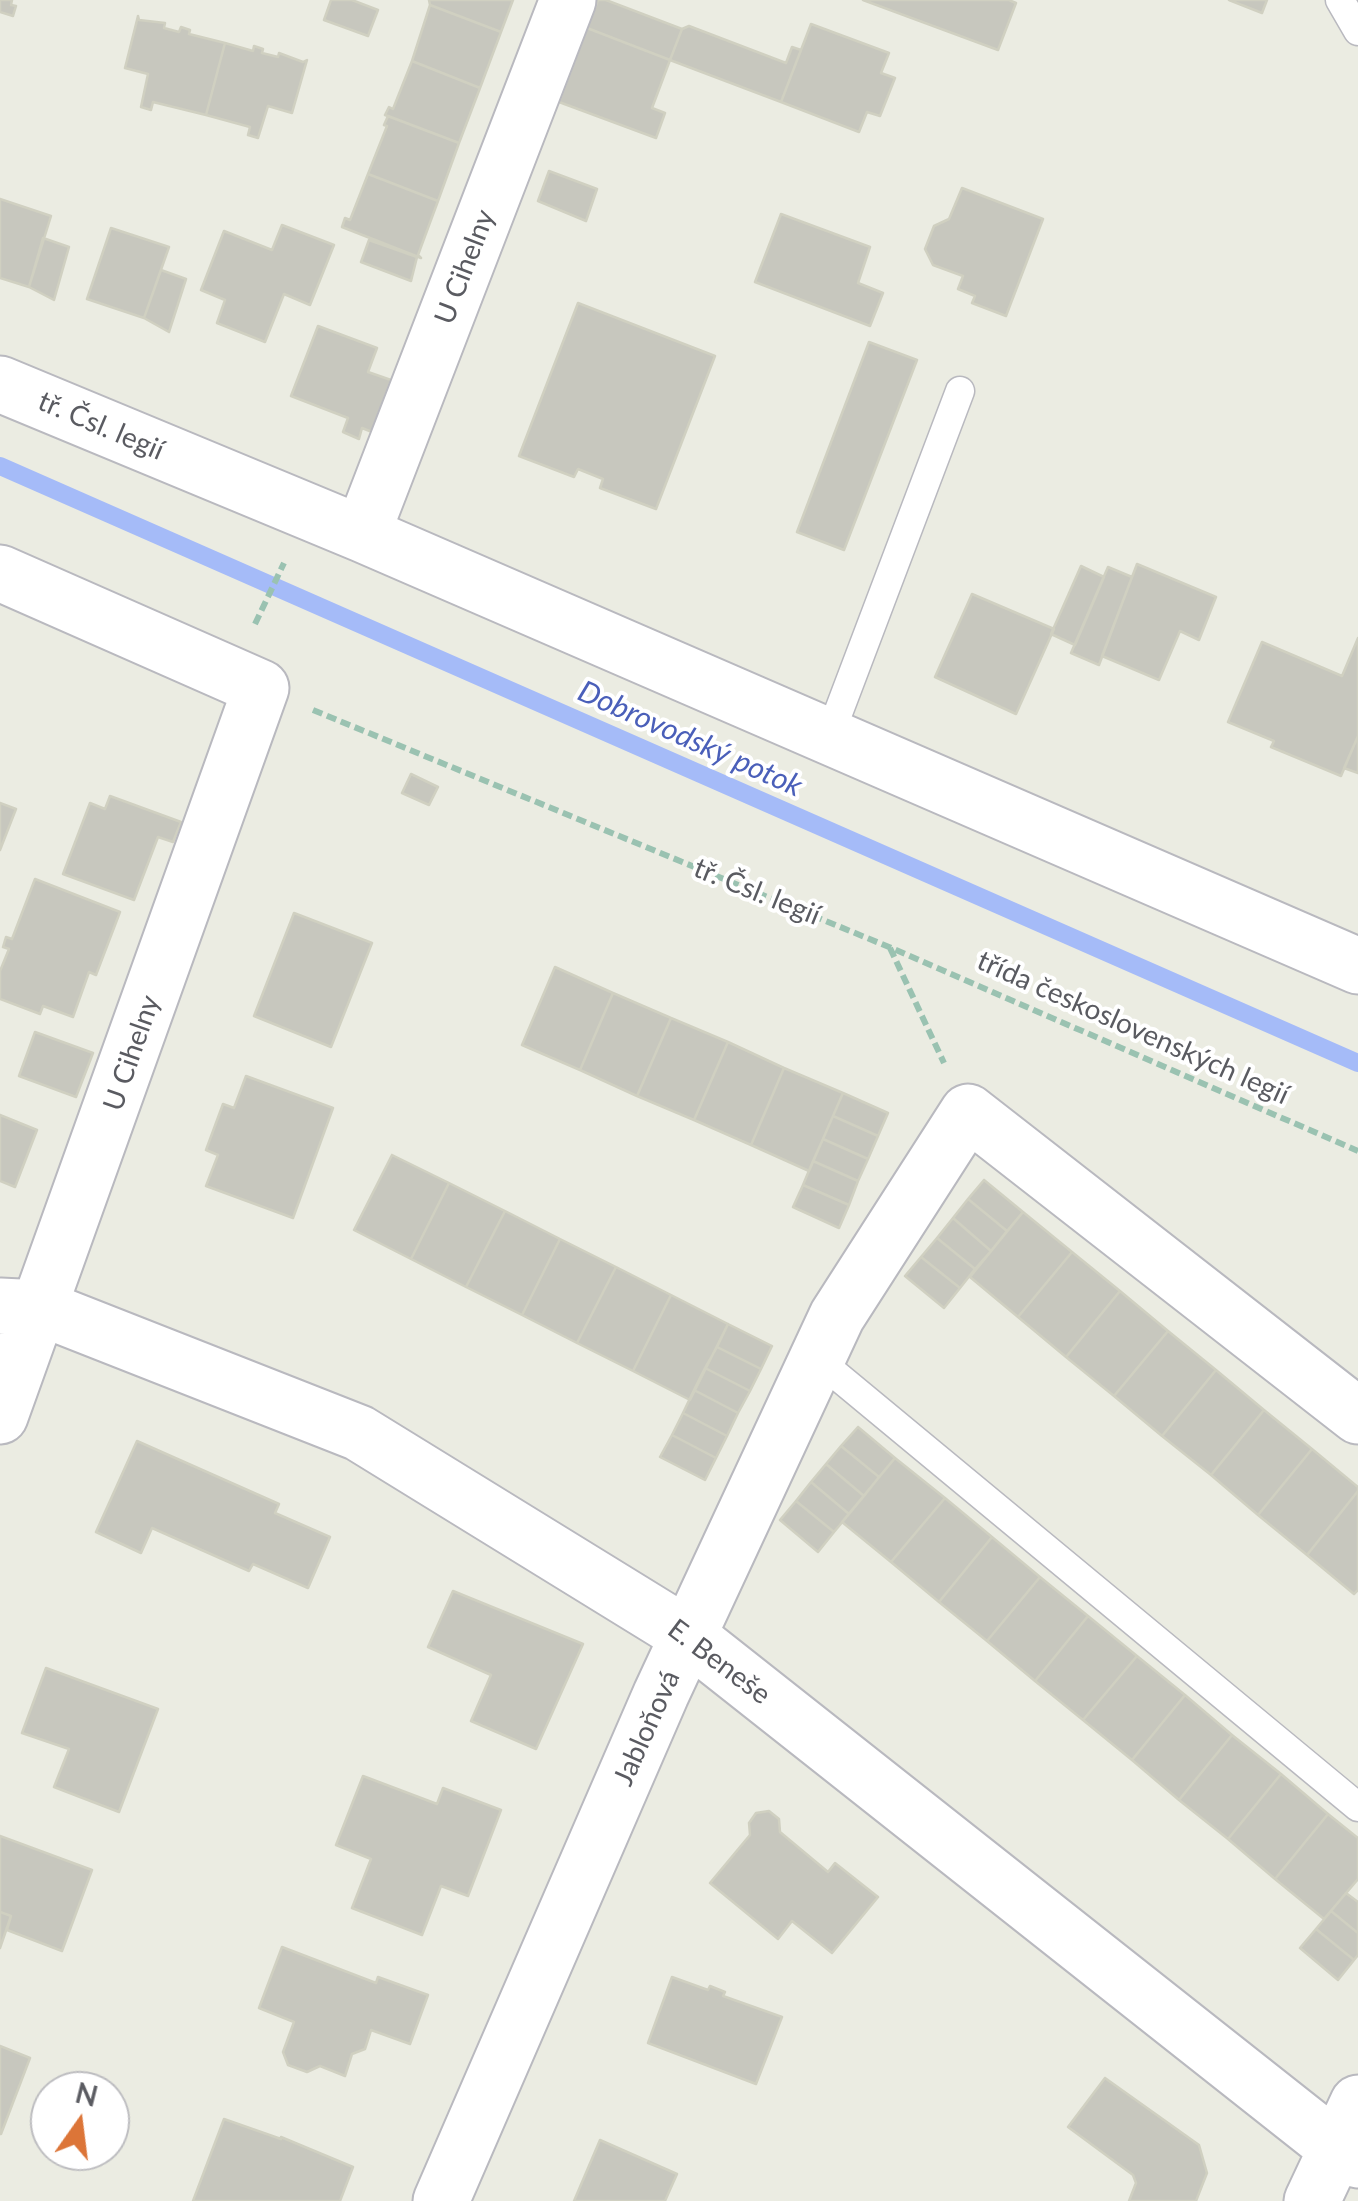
<!DOCTYPE html>
<meta charset="utf-8">
<style>
body{margin:0}
#map{position:relative;width:1358px;height:2201px;overflow:hidden;background:#ebece2;font-family:Lato,sans-serif}
canvas{display:block}
.north{position:absolute;left:30px;top:2071px;width:100px;height:100px;box-sizing:border-box;background:#fff;border:2px solid #bdbdc0;border-radius:50%;rotate:14deg;font-size:28px;font-weight:700;line-height:40px;text-align:center;color:#5a5b61}
.north::after{content:'';display:block;margin:auto;width:35px;height:45px;background:#dc7538;clip-path:polygon(50% 0,100% 100%,50% 72%,0 100%)}
</style>
<div id="map">
<canvas width="1358" height="2201"></canvas>
<div class="north">N</div>
</div>
<script>
const c = document.querySelector('canvas').getContext('2d');
c.lineJoin = 'round';
const shape = rows => new Path2D(rows.map(r => 'M' + r).join(''));
function strokePath(path, color, width, dash) { c.strokeStyle = color; c.lineWidth = width; c.lineCap = dash ? 'butt' : 'round'; c.setLineDash(dash || []); c.stroke(path); }
function fill(path, color) { c.fillStyle = color; c.fill(path, 'evenodd'); }
function label(font, color, halo, rows, align = 'center') {
  c.font = font + ' Lato,sans-serif'; c.lineWidth = 8; c.setLineDash([]); c.textBaseline = 'middle'; c.strokeStyle = halo; c.fillStyle = color; for (const [text, x, y, turn = 0] of rows) {
    c.save(); c.translate(x, y); c.rotate((+turn || 0) * Math.PI / 180); c.textAlign = isNaN(turn) ? turn : align; if (halo) c.strokeText(text, 0, 0); c.fillText(text, 0, 0); c.restore();
  }
}
strokePath(shape([
 [0,466,1358,1063]
]), '#a5bbf8', 18);
const building = shape([
 [0,0,12,0,11,5,16,6,13,16,0,12,0,0],
 [331,0,352,0,378,10,368,36,324,20,331,0],
 [429,0,513,0,501,32,430,5,429,0],
 [598,0,606,0,682,29,670,60,587,28,598,0],
 [863,0,1009,0,1016,3,998,50,863,0],
 [1229,0,1267,0,1262,13,1229,0],
 [430,5,501,32,480,88,412,61,430,5],
 [138,16,139,20,165,23,164,28,179,32,181,27,190,30,189,34,225,43,206,115,153,102,151,110,141,107,148,74,125,68,138,16],
 [811,24,889,53,881,73,895,78,880,116,867,112,859,132,781,102,811,24],
 [689,26,786,63,792,47,801,50,781,102,670,60,682,29,689,26],
 [587,28,670,60,652,108,665,113,656,138,559,102,587,28],
 [225,43,253,51,254,46,263,49,262,53,278,57,279,53,303,62,307,60,292,113,268,106,258,138,248,135,250,127,206,115,225,43],
 [412,61,480,88,459,143,385,115,389,107,393,109,412,61],
 [388,116,459,143,438,201,368,174,387,126,384,125,388,116],
 [549,171,597,189,586,221,538,201,549,171],
 [368,174,438,201,418,255,421,258,342,227,345,218,350,220,368,174],
 [962,188,1043,219,1006,316,972,303,975,296,958,289,963,276,933,265,925,249,934,226,949,219,962,188],
 [0,199,51,216,29,287,0,278,0,199],
 [781,214,870,247,858,283,883,293,870,326,755,282,781,214],
 [282,225,334,245,310,305,284,294,265,342,217,323,225,300,201,290,224,231,272,250,282,225],
 [111,228,169,247,144,318,87,299,111,228],
 [43,238,69,247,54,300,29,287,43,238],
 [369,240,417,257,411,281,361,262,369,240],
 [161,270,186,279,169,332,144,318,161,270],
 [578,303,715,356,656,509,600,488,603,479,578,469,574,477,519,456,578,303],
 [318,326,377,348,368,372,391,380,372,432,362,428,359,439,343,432,348,418,291,396,318,326],
 [869,342,917,360,844,550,797,532,869,342],
 [1137,564,1216,597,1199,640,1180,631,1159,680,1102,656,1137,564],
 [1081,566,1104,577,1075,645,1051,634,1081,566],
 [1108,567,1132,577,1099,665,1071,653,1108,567],
 [972,594,1054,629,1016,714,935,677,972,594],
 [1358,638,1358,736,1341,776,1271,747,1274,741,1228,722,1262,642,1342,676,1358,638],
 [1358,736,1358,773,1344,768,1358,736],
 [411,774,438,787,429,805,402,793,411,774],
 [110,796,181,822,173,842,158,837,134,900,63,874,90,803,105,809,110,796],
 [0,803,16,809,0,850,0,803],
 [35,879,120,912,96,975,89,972,73,1017,43,1006,40,1014,0,999,0,971,9,949,3,947,6,937,12,939,35,879],
 [294,913,372,943,331,1047,254,1016,294,913],
 [555,967,613,993,580,1070,522,1045,555,967],
 [613,993,671,1018,637,1096,580,1070,613,993],
 [671,1018,728,1042,694,1120,637,1096,671,1018],
 [35,1032,93,1053,76,1097,19,1076,35,1032],
 [728,1042,784,1068,751,1145,694,1120,728,1042],
 [784,1068,843,1093,809,1171,751,1145,784,1068],
 [246,1076,333,1108,293,1218,206,1186,218,1155,206,1150,223,1104,234,1108,246,1076],
 [843,1093,888,1113,878,1136,833,1116,843,1093],
 [0,1115,37,1130,15,1187,0,1181,0,1115],
 [833,1116,878,1136,868,1159,823,1139,833,1116],
 [823,1139,868,1159,858,1181,813,1161,823,1139],
 [392,1155,449,1183,411,1259,354,1230,392,1155],
 [813,1161,858,1181,849,1205,803,1185,813,1161],
 [984,1180,1023,1212,1007,1231,968,1199,984,1180],
 [449,1183,505,1211,466,1287,411,1259,449,1183],
 [803,1185,849,1205,839,1228,793,1207,803,1185],
 [968,1199,1007,1231,991,1251,953,1218,968,1199],
 [505,1211,560,1239,522,1315,466,1287,505,1211],
 [1023,1212,1072,1252,1018,1317,970,1277,1023,1212],
 [953,1218,991,1251,975,1269,937,1238,953,1218],
 [937,1238,975,1269,960,1288,921,1257,937,1238],
 [560,1239,616,1267,577,1343,522,1315,560,1239],
 [1072,1252,1120,1291,1066,1357,1018,1317,1072,1252],
 [921,1257,960,1288,944,1308,905,1276,921,1257],
 [616,1267,671,1295,633,1371,577,1343,616,1267],
 [1120,1291,1168,1331,1114,1396,1066,1357,1120,1291],
 [671,1295,728,1324,690,1400,633,1371,671,1295],
 [728,1324,772,1346,761,1369,717,1347,728,1324],
 [1168,1331,1216,1370,1162,1436,1114,1396,1168,1331],
 [717,1347,761,1369,750,1391,705,1368,717,1347],
 [705,1368,750,1391,738,1413,694,1390,705,1368],
 [1216,1370,1264,1410,1211,1475,1162,1436,1216,1370],
 [694,1390,738,1413,727,1436,683,1413,694,1390],
 [1264,1410,1312,1449,1258,1515,1211,1475,1264,1410],
 [683,1413,727,1436,716,1458,672,1435,683,1413],
 [858,1427,895,1458,879,1477,841,1446,858,1427],
 [672,1435,716,1458,705,1480,660,1457,672,1435],
 [137,1441,279,1504,275,1513,330,1537,308,1588,253,1564,249,1571,152,1528,141,1553,96,1532,137,1441],
 [841,1446,879,1477,864,1496,826,1464,841,1446],
 [1312,1449,1358,1487,1358,1491,1307,1555,1258,1515,1312,1449],
 [895,1458,945,1498,891,1562,842,1522,895,1458],
 [826,1464,864,1496,849,1514,811,1482,826,1464],
 [811,1482,849,1514,834,1532,796,1501,811,1482],
 [1358,1491,1358,1590,1354,1594,1307,1555,1358,1491],
 [945,1498,992,1537,939,1602,891,1562,945,1498],
 [796,1501,834,1532,818,1552,780,1520,796,1501],
 [992,1537,1040,1577,987,1641,939,1602,992,1537],
 [1040,1577,1088,1616,1035,1681,987,1641,1040,1577],
 [453,1591,583,1644,536,1749,471,1721,491,1675,428,1647,453,1591],
 [1088,1616,1137,1656,1083,1720,1035,1681,1088,1616],
 [1137,1656,1185,1695,1132,1760,1083,1720,1137,1656],
 [46,1668,158,1709,119,1812,54,1787,69,1749,22,1733,46,1668],
 [1185,1695,1232,1735,1179,1800,1132,1760,1185,1695],
 [1232,1735,1281,1774,1228,1839,1179,1800,1232,1735],
 [1281,1774,1328,1814,1275,1879,1228,1839,1281,1774],
 [363,1776,437,1804,443,1788,501,1810,468,1896,441,1886,422,1935,352,1908,371,1859,336,1845,363,1776],
 [769,1811,779,1819,780,1832,828,1872,835,1863,878,1897,832,1953,792,1921,778,1939,710,1883,750,1835,749,1823,756,1813,769,1811],
 [1328,1814,1358,1838,1358,1879,1324,1919,1275,1879,1328,1814],
 [0,1836,92,1870,62,1951,7,1930,11,1916,0,1912,0,1836],
 [1346,1893,1358,1902,1358,1933,1331,1911,1346,1893],
 [1331,1911,1358,1933,1358,1955,1354,1960,1316,1929,1331,1911],
 [0,1912,11,1916,0,1948,0,1912],
 [1316,1929,1354,1960,1338,1980,1300,1948,1316,1929],
 [282,1947,376,1983,378,1977,428,1995,410,2044,371,2030,365,2049,352,2054,345,2076,320,2066,307,2072,288,2065,283,2052,294,2022,259,2008,282,1947],
 [672,1977,708,1990,710,1986,725,1992,723,1996,782,2017,756,2084,648,2043,672,1977],
 [0,2046,30,2058,1,2134,0,2134,0,2046],
 [1105,2078,1199,2145,1207,2173,1196,2201,1129,2201,1136,2183,1133,2175,1068,2127,1105,2078],
 [224,2119,281,2139,281,2137,353,2167,340,2201,193,2201,224,2119],
 [600,2140,677,2174,665,2201,574,2201,600,2140]
]);
fill(building, '#c7c7be');
strokePath(building, '#d0d0c1', 2.5);
const service = shape([
 [1340,0,1358,31],
 [829,737,960,391],
 [817,1359,1358,1807]
]);
const minor = shape([
 [0,384,362,534,1358,966],
 [362,534,568,0],
 [0,573,261,688,0,1416],
 [0,1306,41,1308,359,1433,687,1635,1335,2147,1358,2160],
 [441,2201,661,1694,837,1316,968,1112,1358,1416],
 [1312,2201,1358,2103]
]);
strokePath(service, '#b9b9bf', 31);
strokePath(minor, '#b9b9bf', 59);
strokePath(shape([
 [255,624,284,563],
 [313,710,889,947,1358,1151],
 [890,948,944,1063]
]), '#9ac2b1', 6, [10, 5]);
strokePath(service, '#fff', 28);
strokePath(minor, '#fff', 55);
label('28px', '#5a5b61', '#fff', [
 ["U Cihelny",465,267,-69],
 ["tř. Čsl. legií",101,426,23],
 ["tř. Čsl. legií",757,892,22],
 ["třída československých legií",1133,1028,24],
 ["U Cihelny",132,1053,-71],
 ["E. Beneše",719,1662,37],
 ["Jabloňová",647,1728,-66]
]);
label('italic 30px', '#4a5fb9', '#fff', [
 ["Dobrovodský potok",690,739,24]
]);
</script>
